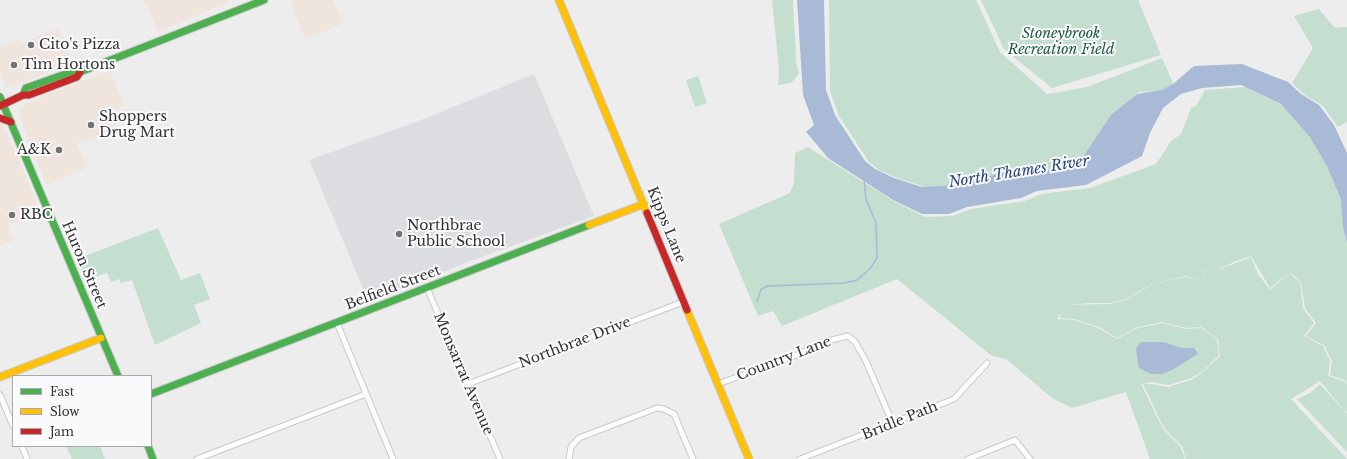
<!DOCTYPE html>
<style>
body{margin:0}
#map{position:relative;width:1347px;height:459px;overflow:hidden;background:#ededed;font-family:"Libre Baskerville",serif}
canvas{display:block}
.legend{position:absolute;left:12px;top:375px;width:140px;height:72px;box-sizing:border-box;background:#fafafc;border:1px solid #aaaaac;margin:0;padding:5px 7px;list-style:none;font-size:12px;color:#323233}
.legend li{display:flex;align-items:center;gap:8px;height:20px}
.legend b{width:20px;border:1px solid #aaaaac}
</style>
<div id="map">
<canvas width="1347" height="459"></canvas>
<ul class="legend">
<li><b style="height:5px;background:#4caf50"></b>Fast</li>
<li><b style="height:5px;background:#ffc107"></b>Slow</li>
<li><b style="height:5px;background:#c62828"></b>Jam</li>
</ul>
</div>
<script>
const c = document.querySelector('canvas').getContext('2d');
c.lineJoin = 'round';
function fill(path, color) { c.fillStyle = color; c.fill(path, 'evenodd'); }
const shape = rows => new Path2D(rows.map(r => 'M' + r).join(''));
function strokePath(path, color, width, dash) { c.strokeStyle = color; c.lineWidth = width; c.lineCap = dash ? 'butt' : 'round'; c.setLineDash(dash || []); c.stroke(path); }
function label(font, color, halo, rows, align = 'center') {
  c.font = font + ' "Libre Baskerville",serif'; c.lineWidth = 4; c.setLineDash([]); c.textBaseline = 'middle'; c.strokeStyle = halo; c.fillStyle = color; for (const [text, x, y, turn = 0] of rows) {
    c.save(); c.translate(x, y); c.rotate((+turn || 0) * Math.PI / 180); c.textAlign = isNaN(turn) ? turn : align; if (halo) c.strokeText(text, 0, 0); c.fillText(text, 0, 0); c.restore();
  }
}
fill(shape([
 [144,0,227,0,228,2,158,32],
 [295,0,333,0,343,24,305,39,290,2],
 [58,29,73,63,6,88,0,72,0,47,19,40,22,43],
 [110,70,124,106,106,113,114,129,77,144,87,168,46,185,19,115,24,104],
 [2,122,41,212,7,226,15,240,0,246,0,123]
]), '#f0e5dd');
fill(shape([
 [534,74,594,216,468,262,369,302,309,160,416,122]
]), '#dcdde1');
fill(shape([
 [772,0,793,0,796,61,799,74,791,83,778,85,779,68],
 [829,0,976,0,1000,52,1047,94,1087,87,1162,58,1174,85,1164,91,1139,92,1112,115,1082,160,1084,170,963,186,925,187,897,178,879,170,869,162,839,116,830,91],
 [981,0,1138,0,1161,55,1052,88,1004,49],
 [1319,9,1335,28,1347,27,1347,122,1338,127,1323,106,1305,95,1292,83,1313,48,1294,16],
 [698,76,707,103,695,107,686,80],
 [1245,87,1284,106,1296,117,1313,139,1329,168,1343,201,1347,237,1347,383,1344,380,1330,375,1332,361,1324,345,1306,336,1316,323,1305,308,1301,283,1292,273,1281,279,1270,288,1251,256,1236,261,1217,270,1206,270,1199,279,1207,270,1218,270,1251,257,1258,274,1270,290,1282,279,1291,274,1300,283,1303,308,1314,323,1304,336,1323,346,1330,361,1328,376,1343,381,1347,384,1347,411,1346,412,1343,409,1320,381,1291,399,1347,459,1186,459,1182,446,1164,428,1143,384,1152,384,1168,387,1191,380,1203,372,1220,356,1218,339,1201,327,1187,328,1161,322,1135,328,1117,338,1099,327,1074,319,1060,318,1061,314,1057,319,1074,320,1098,328,1117,339,1135,329,1162,323,1186,329,1201,328,1217,339,1219,355,1203,371,1191,378,1169,385,1151,382,1141,384,1163,429,1180,446,1185,459,1150,459,1126,392,1072,408,1052,398,1006,359,992,356,897,279,782,326,773,311,758,316,719,224,790,193,794,183,795,153,808,147,895,202,925,217,953,216,971,209,1025,201,1041,194,1090,188,1156,164,1171,141,1181,134,1191,108,1196,106,1205,90],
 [1185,276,1199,280,1184,277,1153,284,1126,300,1110,304,1068,305,1090,303,1111,303,1126,299,1152,284],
 [158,228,181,280,200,273,210,299,194,305,201,323,155,345,132,280,121,283,119,279,111,282,107,273,86,280,77,259],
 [1320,384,1347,414,1347,452,1297,399,1310,393],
 [66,446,100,446,105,459,72,459]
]), '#c4ded0');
fill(shape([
 [797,0,824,0,826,90,835,115,865,161,875,169,894,178,922,187,960,185,1007,171,1081,169,1083,157,1111,115,1137,94,1162,90,1173,84,1194,66,1242,64,1288,82,1301,94,1319,105,1334,125,1347,153,1347,242,1343,227,1341,199,1327,166,1310,137,1281,104,1241,85,1202,88,1181,94,1163,108,1150,133,1142,156,1086,185,1037,191,1021,198,967,207,949,214,922,214,893,200,828,158,806,132,814,125,803,95],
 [1141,342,1163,342,1182,348,1194,348,1198,354,1172,370,1162,374,1151,374,1139,368,1136,349]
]), '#a9bad6');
strokePath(shape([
 [757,302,761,289,768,286,844,283,857,280,870,269,877,258,876,223,866,199,864,179]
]), '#a9bad6', 1.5);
const street = shape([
 [427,288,500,459],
 [337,323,393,459],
 [468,384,683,302],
 [718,384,792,357,827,341,848,336,855,342,865,359,893,424],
 [0,395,13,426],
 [22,446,27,459],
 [197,459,366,394],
 [569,459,571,447,579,438,657,408,664,409,674,414,693,459],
 [800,459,954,399,987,363],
 [968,459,1015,440,1030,459]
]);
const fast = shape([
 [23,95,26,88,74,71,80,72,264,0],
 [0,97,118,376],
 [151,394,589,225],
 [148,446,153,459]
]);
const slow = shape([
 [559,0,647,213],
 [589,225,644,204],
 [687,310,749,459],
 [0,377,101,338]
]);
const jam = shape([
 [0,106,23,95,29,95,77,77,80,72],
 [0,118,11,122],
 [647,213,687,310]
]);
strokePath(street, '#c9c9c9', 7);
strokePath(fast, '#c9c9c9', 9);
strokePath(slow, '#c9c9c9', 9);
strokePath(jam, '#c9c9c9', 9);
strokePath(street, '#fcfcfc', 5);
strokePath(fast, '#4caf50', 7);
strokePath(slow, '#ffc107', 7);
strokePath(jam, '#c62828', 7);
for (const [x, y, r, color] of [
 [31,45,4,"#737374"],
 [14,65,4,"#737374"],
 [91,125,4,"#737374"],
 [59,150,4,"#737374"],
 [12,215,4,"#737374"],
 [399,234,4,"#737374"]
]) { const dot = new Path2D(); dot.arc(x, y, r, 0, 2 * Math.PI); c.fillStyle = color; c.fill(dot); strokePath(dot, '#fafafc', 1.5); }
label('italic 14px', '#1d5b42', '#fafafc', [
 ["Stoneybrook",1061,34],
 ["Recreation Field",1061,50]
]);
label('14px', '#323233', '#fafafc', [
 ["Cito's Pizza",39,45],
 ["Tim Hortons",22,65],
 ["Shoppers",99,117],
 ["Drug Mart",99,133],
 ["A&K",51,150,"right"],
 ["RBC",20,215],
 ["Northbrae",407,226],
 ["Public School",407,242]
], 'left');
label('14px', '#323233', '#fafafc', [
 ["Kipps Lane",666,225,68],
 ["Huron Street",84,265,67],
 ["Belfield Street",393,288,-21],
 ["Northbrae Drive",575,343,-21],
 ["Country Lane",784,359,-21],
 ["Monsarrat Avenue",463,374,67],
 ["Bridle Path",900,421,-22]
]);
label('italic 15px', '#264478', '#fafafc', [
 ["North Thames River",1019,172,-9]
]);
</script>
